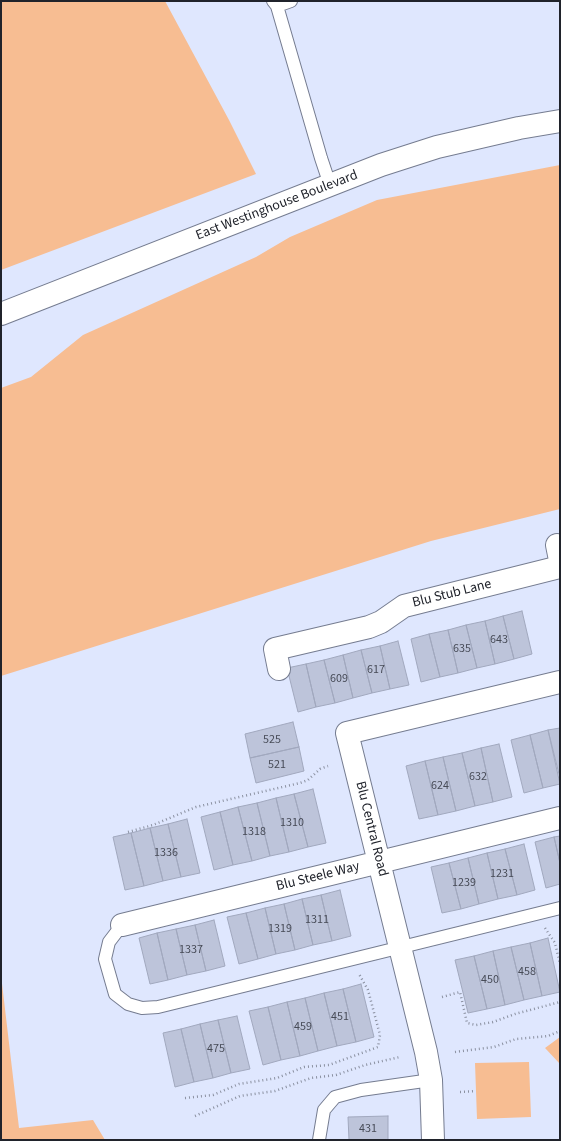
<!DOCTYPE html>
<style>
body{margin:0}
#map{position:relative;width:561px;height:1141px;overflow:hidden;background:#dfe7fe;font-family:"Source Sans 3",sans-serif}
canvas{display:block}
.frame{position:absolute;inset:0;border:2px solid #20232b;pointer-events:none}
</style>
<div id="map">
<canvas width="561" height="1141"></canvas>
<div class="frame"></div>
</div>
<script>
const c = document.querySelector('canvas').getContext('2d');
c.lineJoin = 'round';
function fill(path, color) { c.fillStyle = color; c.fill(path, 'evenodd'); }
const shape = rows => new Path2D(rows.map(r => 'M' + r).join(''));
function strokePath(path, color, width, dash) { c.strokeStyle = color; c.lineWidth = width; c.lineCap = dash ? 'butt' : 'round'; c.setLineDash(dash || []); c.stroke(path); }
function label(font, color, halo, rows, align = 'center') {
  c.font = font + ' "Source Sans 3",sans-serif'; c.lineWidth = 3.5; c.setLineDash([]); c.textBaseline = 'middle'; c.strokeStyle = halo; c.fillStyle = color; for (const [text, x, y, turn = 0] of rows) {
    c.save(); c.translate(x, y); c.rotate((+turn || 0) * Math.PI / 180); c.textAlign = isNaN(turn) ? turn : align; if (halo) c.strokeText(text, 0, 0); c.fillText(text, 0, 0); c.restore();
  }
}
fill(shape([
 [1,1,165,1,229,120,256,174,1,270],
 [560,165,560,509,431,541,1,676,1,388,31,377,83,335,256,257,290,237,377,200],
 [1,975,19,1128,93,1120,105,1140,1,1140],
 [560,1037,560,1064,545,1048],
 [529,1062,531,1117,477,1119,475,1063]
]), '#f7bd92');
const building = shape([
 [522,611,532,654,514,659,503,616,522,611],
 [503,616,514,659,495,664,485,621,503,616],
 [485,621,495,664,477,668,466,625,485,621],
 [466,625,477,668,458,673,448,630,466,625],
 [448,630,458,673,440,677,429,634,448,630],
 [429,634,440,677,421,682,411,639,429,634],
 [398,641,409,685,390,689,380,646,398,641],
 [380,646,390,689,372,693,361,650,380,646],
 [361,650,372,693,353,698,343,655,361,650],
 [343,655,353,698,335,703,324,660,343,655],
 [324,660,335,703,316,707,306,664,324,660],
 [306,664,316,707,298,712,287,668,306,664],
 [293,722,299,747,250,758,245,734,293,722],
 [560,728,560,778,548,730,560,728],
 [548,730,560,784,543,788,530,735,548,730],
 [530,735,543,788,524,793,511,740,530,735],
 [499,744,512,797,493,802,481,748,499,744],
 [299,747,304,771,256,783,250,758,299,747],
 [481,748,493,802,475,806,462,753,481,748],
 [462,753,475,806,456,811,443,757,462,753],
 [443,757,456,811,438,815,425,761,443,757],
 [425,761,438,815,419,819,406,766,425,761],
 [313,789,326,843,308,847,294,794,313,789],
 [294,794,308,847,289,852,276,798,294,794],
 [276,798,289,852,270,856,257,803,276,798],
 [257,803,270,856,252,861,238,807,257,803],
 [238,807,252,861,233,865,220,812,238,807],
 [220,812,233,865,214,870,201,817,220,812],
 [187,819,200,873,181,877,168,824,187,819],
 [168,824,181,877,163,881,150,828,168,824],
 [150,828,163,881,144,886,131,833,150,828],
 [131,833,144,886,125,890,113,837,131,833],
 [560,836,560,863,554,837,560,836],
 [554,837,560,863,560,884,546,888,535,842,554,837],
 [524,844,535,890,517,895,505,849,524,844],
 [505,849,517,895,498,899,487,853,505,849],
 [487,853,498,899,479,904,468,858,487,853],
 [468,858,479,904,461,909,449,863,468,858],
 [449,863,461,909,442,913,431,867,449,863],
 [340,890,351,936,332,941,321,895,340,890],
 [321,895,332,941,313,945,302,899,321,895],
 [302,899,313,945,295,950,284,904,302,899],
 [284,904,295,950,276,954,265,908,284,904],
 [265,908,276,954,258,959,246,913,265,908],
 [246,913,258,959,239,964,227,917,246,913],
 [214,920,225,966,206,971,195,925,214,920],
 [195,925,206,971,187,975,176,929,195,925],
 [176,929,187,975,168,980,157,933,176,929],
 [157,933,168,980,150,984,139,938,157,933],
 [548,938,560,992,542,996,530,943,548,938],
 [530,943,542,996,524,1000,511,947,530,943],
 [511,947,524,1000,505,1005,493,951,511,947],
 [493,951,505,1005,487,1009,474,956,493,951],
 [474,956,487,1009,468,1013,455,960,474,956],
 [361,984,374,1037,356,1042,343,989,361,984],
 [343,989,356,1042,337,1046,324,993,343,989],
 [324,993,337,1046,318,1051,305,998,324,993],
 [305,998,318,1051,300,1056,287,1002,305,998],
 [287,1002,300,1056,281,1060,268,1007,287,1002],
 [268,1007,281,1060,263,1065,249,1011,268,1007],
 [237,1016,250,1069,231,1073,218,1020,237,1016],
 [218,1020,231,1073,213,1078,200,1024,218,1020],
 [200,1024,213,1078,194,1082,181,1029,200,1024],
 [181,1029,194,1082,175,1087,163,1033,181,1029],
 [388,1116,388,1140,349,1140,348,1117,388,1116]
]);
fill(building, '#bdc4da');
strokePath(building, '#a1a8be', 1);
const service = shape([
 [273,1,277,6,321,158,330,185],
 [277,6,291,1],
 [122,925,109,942,105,959,115,994,128,1004,142,1008,158,1007,560,908],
 [319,1140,324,1110,335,1097,361,1090,431,1080]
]);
const minor = shape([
 [557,545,560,560],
 [279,669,275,649,369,627,381,622,404,606,560,567],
 [122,925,560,818],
 [433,1140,431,1080,426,1052,347,733,560,682]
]);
const secondary = shape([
 [1,314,381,165,437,147,519,128,560,121]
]);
strokePath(service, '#757c90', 14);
strokePath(minor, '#757c90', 24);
strokePath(secondary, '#757c90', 24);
strokePath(shape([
 [128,832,153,825,196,807,300,783,308,780,320,769,328,766],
 [545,928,555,943,560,964],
 [442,997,460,992,467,1023,476,1025,493,1022,515,1014,560,1002],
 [455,1052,494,1047,516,1039,548,1036,560,1031],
 [460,1092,476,1091],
 [185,1098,213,1095,239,1084,277,1078,304,1067,329,1065,378,1047,380,1035,368,990,359,974],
 [195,1116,240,1096,275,1091,311,1078,336,1075,365,1065,400,1057]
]), '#8b91a1', 2.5, [1, 3]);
strokePath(service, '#fff', 12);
strokePath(minor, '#fff', 22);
strokePath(secondary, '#fff', 22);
label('12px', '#474b57', null, [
 ["643",499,640],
 ["635",462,649],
 ["617",376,670],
 ["609",339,679],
 ["525",272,740],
 ["521",277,765],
 ["632",478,777],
 ["624",440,786],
 ["1310",292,823],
 ["1318",254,832],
 ["1336",166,853],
 ["1231",502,874],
 ["1239",464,883],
 ["1311",317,920],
 ["1319",280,929],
 ["1337",191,950],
 ["458",527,972],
 ["450",490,980],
 ["451",340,1017],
 ["459",303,1027],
 ["475",216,1049],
 ["431",368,1129]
]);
label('14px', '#20232b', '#fff', [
 ["East Westinghouse Boulevard",277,206,-21],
 ["Blu Stub Lane",452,594,-14],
 ["Blu Central Road",371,829,76],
 ["Blu Steele Way",318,877,-14]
]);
</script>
